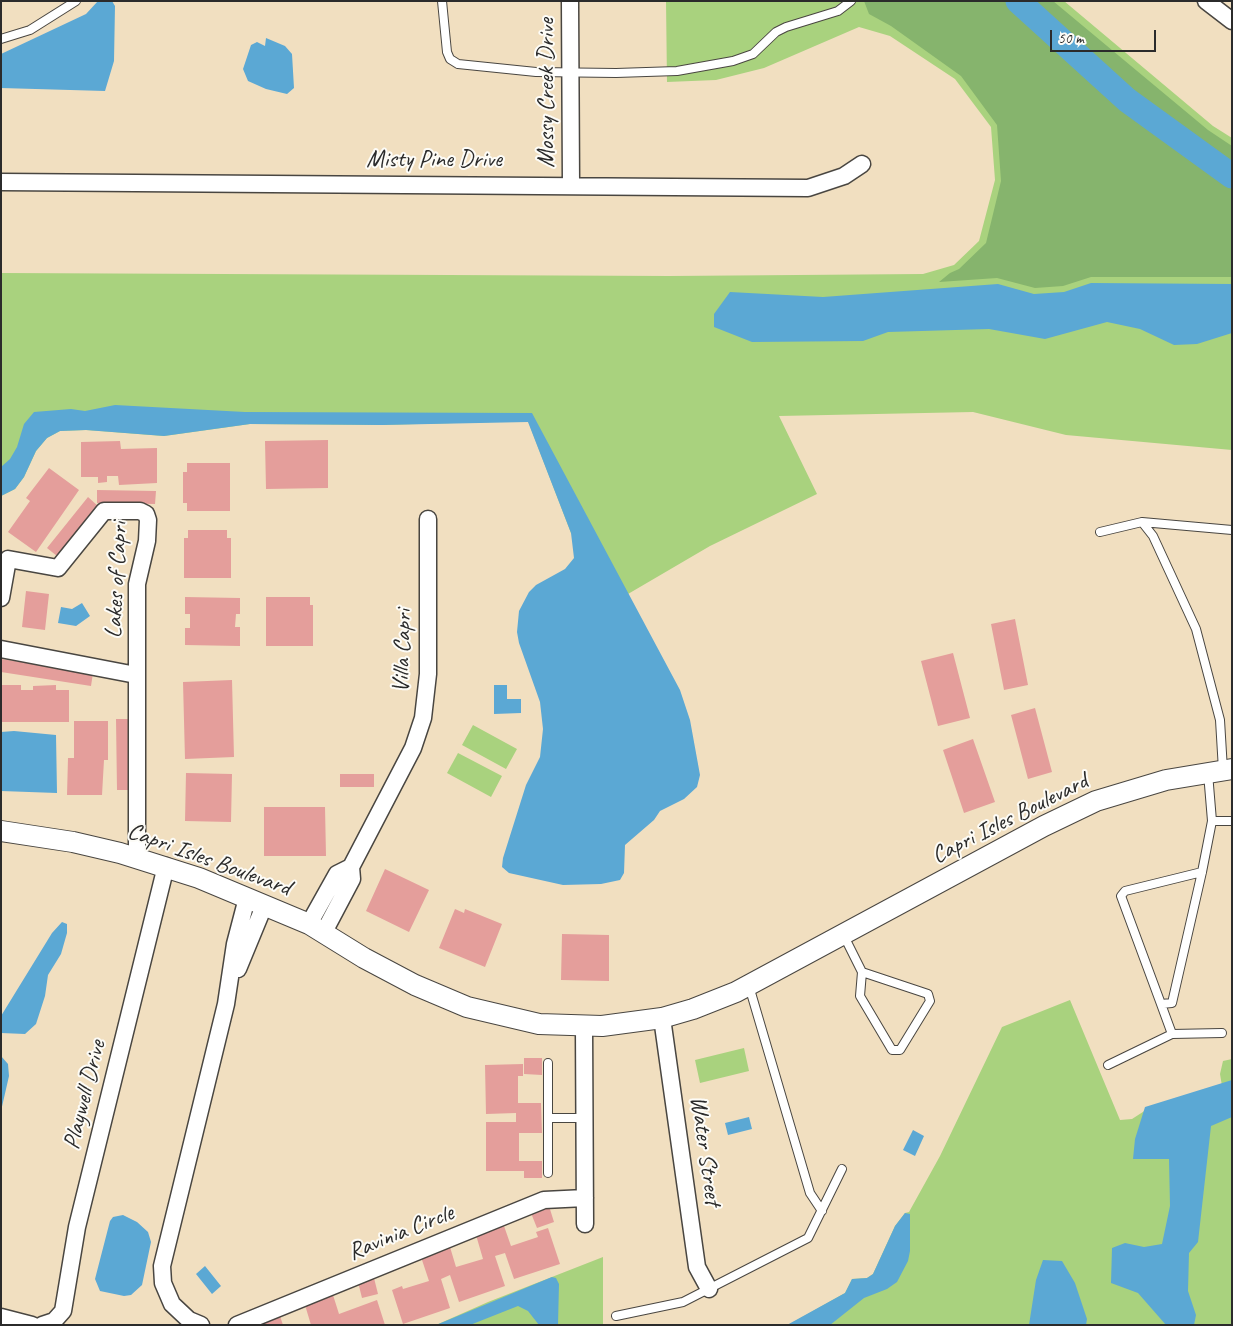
<!DOCTYPE html>
<style>
body{margin:0}
#map{position:relative;width:1233px;height:1326px;overflow:hidden;background:#f1dfc0;font-family:Caveat,sans-serif}
canvas{display:block}
.frame{position:absolute;inset:0;border:2px solid #2b2b2b;pointer-events:none}
.scale{position:absolute;left:1050px;top:30px;width:106px;height:22px;box-sizing:border-box;border:2px solid #2b2b2b;border-top:0;padding-left:6px;font-size:15px;line-height:18px;white-space:nowrap;color:#2b2b2b;-webkit-text-stroke:4px #fdfcf7;paint-order:stroke}
</style>
<div id="map">
<canvas width="1233" height="1326"></canvas>
<div class="frame"></div>
<div class="scale">50 m</div>
</div>
<script>
const c = document.querySelector('canvas').getContext('2d');
c.lineJoin = 'round';
function fill(path, color) { c.fillStyle = color; c.fill(path, 'evenodd'); }
const shape = rows => new Path2D(rows.map(r => 'M' + r).join(''));
function strokePath(path, color, width, dash) { c.strokeStyle = color; c.lineWidth = width; c.lineCap = dash ? 'butt' : 'round'; c.setLineDash(dash || []); c.stroke(path); }
function label(font, color, halo, rows, align = 'center') {
  c.font = font + ' Caveat,sans-serif'; c.lineWidth = 4; c.setLineDash([]); c.textBaseline = 'middle'; c.strokeStyle = halo; c.fillStyle = color; for (const [text, x, y, turn = 0] of rows) {
    c.save(); c.translate(x, y); c.rotate((+turn || 0) * Math.PI / 180); c.textAlign = isNaN(turn) ? turn : align; if (halo) c.strokeText(text, 0, 0); c.fillText(text, 0, 0); c.restore();
  }
}
fill(shape([
 [666,1,1064,1,1213,126,1232,138,1232,450,1066,435,973,412,779,416,817,494,710,546,628,594,571,533,528,421,382,425,250,424,164,436,86,430,60,431,47,438,36,451,24,477,15,489,1,496,1,273,670,276,923,274,954,265,979,241,995,180,991,127,955,79,890,36,859,27,764,68,716,80,667,82],
 [473,725,517,749,506,769,462,745],
 [458,753,502,776,491,797,447,773],
 [1070,1000,1120,1120,1132,1119,1149,1108,1222,1086,1220,1074,1223,1061,1232,1059,1232,1325,788,1325,845,1293,852,1279,867,1278,873,1274,895,1226,905,1213,909,1212,940,1156,1002,1027],
 [744,1048,749,1071,700,1083,695,1060],
 [603,1257,603,1325,436,1325,488,1302]
]), '#a9d27e');
fill(shape([
 [864,1,1053,1,1208,130,1232,146,1232,277,1091,277,1063,286,1035,288,997,278,939,282,950,273,959,269,986,243,1001,181,997,125,961,76,891,26,869,14]
]), '#86b46d');
fill(shape([
 [98,1,112,1,115,6,114,61,105,91,1,88,1,54,86,14],
 [266,38,285,46,292,54,294,88,287,94,266,89,248,81,243,69,251,45,257,42,265,46],
 [1091,283,1232,284,1232,333,1197,344,1174,345,1140,329,1107,322,1045,339,989,329,888,332,863,341,752,342,714,327,714,314,730,292,823,297,998,284,1034,294,1064,292],
 [115,405,245,412,532,413,680,690,690,720,700,775,697,787,684,799,660,811,654,820,625,845,624,873,620,880,601,884,563,885,509,873,502,867,503,858,526,785,540,757,543,729,540,702,519,643,517,632,519,611,529,592,536,585,565,569,574,558,571,533,528,422,382,425,250,424,164,436,86,430,60,431,47,438,36,451,24,477,15,489,1,496,1,467,10,459,17,447,24,424,34,412,71,409,85,411],
 [82,603,90,616,76,626,58,623,61,607,72,609],
 [494,685,507,685,507,699,521,699,521,713,494,714],
 [14,731,56,735,57,793,1,791,1,732],
 [62,922,67,924,67,933,61,954,48,975,45,996,36,1024,25,1034,1,1033,1,1016,52,933],
 [1,1056,8,1064,9,1076,1,1111],
 [1232,1080,1232,1117,1211,1126,1198,1242,1189,1253,1188,1291,1196,1315,1194,1325,1166,1325,1138,1293,1111,1283,1112,1248,1125,1243,1144,1247,1162,1244,1170,1206,1169,1159,1133,1159,1135,1139,1145,1107],
 [749,1117,752,1129,728,1135,725,1123],
 [913,1130,924,1136,915,1156,903,1150],
 [905,1213,910,1214,910,1251,908,1261,897,1282,887,1289,864,1298,830,1325,787,1325,845,1293,852,1279,867,1278,873,1274,895,1226],
 [123,1215,137,1222,148,1232,151,1242,142,1285,131,1295,124,1296,100,1291,95,1279,110,1221,113,1217],
 [1043,1260,1062,1261,1075,1283,1087,1319,1086,1325,1029,1325,1036,1280],
 [205,1266,221,1286,212,1294,196,1274],
 [552,1277,556,1278,559,1284,558,1325,539,1325,528,1311,518,1306,470,1325,436,1325]
]), '#5ba8d4');
strokePath(shape([
 [1018,1,1127,100,1232,176]
]), '#5ba8d4', 25);
fill(shape([
 [328,440,328,488,266,489,265,441],
 [120,441,121,449,157,448,157,483,119,485,118,476,107,476,107,482,98,483,98,477,81,477,81,442],
 [187,463,230,463,230,511,187,511,187,503,183,503,183,472,187,472],
 [49,468,79,490,36,552,8,532,30,501,26,498],
 [97,490,156,491,155,504,97,503],
 [88,497,98,506,57,556,47,548],
 [188,530,227,530,227,538,231,538,231,578,184,578,184,538,188,538],
 [26,591,49,594,45,630,22,627],
 [185,597,240,598,240,614,236,614,235,627,240,627,240,646,185,645,185,628,190,628,190,614,185,614],
 [266,597,310,597,310,605,313,605,313,646,266,646],
 [1015,619,1028,685,1004,690,991,624],
 [953,653,970,718,938,726,921,661],
 [1,659,93,673,91,686,1,672],
 [232,680,234,757,185,759,183,682],
 [1,685,21,685,21,690,33,690,33,686,56,685,56,690,69,690,69,722,1,722],
 [1035,708,1052,772,1028,779,1011,715],
 [116,719,129,719,129,790,117,790],
 [74,721,108,721,108,760,104,760,102,795,67,795,68,758,74,758],
 [973,739,995,802,964,813,943,750],
 [186,773,232,774,231,822,185,821],
 [340,774,374,774,374,787,340,787],
 [264,807,325,807,326,856,264,856],
 [385,869,429,890,409,932,366,911],
 [455,909,464,913,465,909,502,924,485,967,439,948],
 [562,934,609,935,609,981,561,980],
 [524,1058,542,1058,542,1075,524,1074],
 [523,1064,523,1076,518,1076,518,1103,541,1103,542,1133,519,1133,519,1161,542,1161,542,1178,524,1178,524,1171,486,1171,486,1122,516,1122,516,1113,486,1114,485,1065],
 [549,1206,554,1222,537,1228,531,1213],
 [504,1226,511,1246,538,1237,536,1232,548,1228,560,1264,514,1279,505,1253,495,1256,505,1286,459,1302,450,1275,441,1279,450,1308,403,1324,392,1290,402,1286,403,1289,429,1281,421,1257,450,1247,456,1267,483,1259,476,1235],
 [374,1278,378,1294,362,1298,358,1282],
 [333,1295,339,1314,377,1300,385,1325,311,1325,305,1305],
 [280,1316,283,1325,256,1325]
]), '#e49e9b');
const service = shape([
 [442,1,447,52,450,59,458,64,536,72,616,73,677,71,733,61,753,54,776,32,786,27,838,11,851,1],
 [1,39,30,30,76,1],
 [1142,522,1232,530],
 [1100,532,1142,522,1153,536,1196,629,1220,720,1223,770],
 [1212,821,1232,821],
 [1202,872,1172,1003,1161,1004,1121,896,1125,891,1202,872],
 [1202,872,1212,821,1208,773],
 [843,934,862,972],
 [862,972,928,994,930,1001,900,1050,892,1050,860,996,862,972],
 [749,986,810,1193,822,1211],
 [1161,1004,1172,1034],
 [548,1063,548,1118],
 [1108,1065,1172,1034,1222,1033],
 [548,1173,548,1118,585,1118],
 [616,1316,683,1302,808,1238,842,1169]
]);
const minor = shape([
 [570,1,571,185],
 [1206,1,1232,21],
 [1,182,808,188,844,176,862,164],
 [1,598,8,559,58,568,104,511,140,511,146,514,148,520,147,541,137,584,137,857],
 [1,649,136,675],
 [309,924,337,874,351,867],
 [324,932,352,879,351,867,413,748,423,718,428,674,428,519],
 [238,969,264,906],
 [662,1018,697,1267,709,1289],
 [584,1027,585,1224],
 [1,1317,32,1325],
 [42,1325,54,1321,63,1311,77,1227,166,866],
 [201,1325,189,1320,172,1304,163,1283,162,1266,226,1004,235,944,247,898],
 [237,1325,544,1200,585,1198]
]);
const tertiary = shape([
 [1,831,73,842,120,853,199,878,309,924,364,958,415,985,467,1007,539,1024,602,1026,662,1018,693,1009,736,992,1044,826,1096,801,1166,780,1232,769]
]);
strokePath(service, '#494641', 10);
strokePath(minor, '#494641', 19);
strokePath(tertiary, '#494641', 22);
strokePath(service, '#fff', 8);
strokePath(minor, '#fff', 16);
strokePath(tertiary, '#fff', 20);
label('24px', '#2b2b2b', '#fdfcf7', [
 ["Mossy Creek Drive",547,93,-90],
 ["Misty Pine Drive",434,160],
 ["Lakes of Capri",117,580,-87],
 ["Villa Capri",403,651,-88],
 ["Capri Isles Boulevard",1010,819,-27],
 ["Capri Isles Boulevard",209,860,20],
 ["Playwell Drive",85,1095,-76],
 ["Water Street",705,1151,82],
 ["Ravinia Circle",401,1233,-22]
]);
</script>
